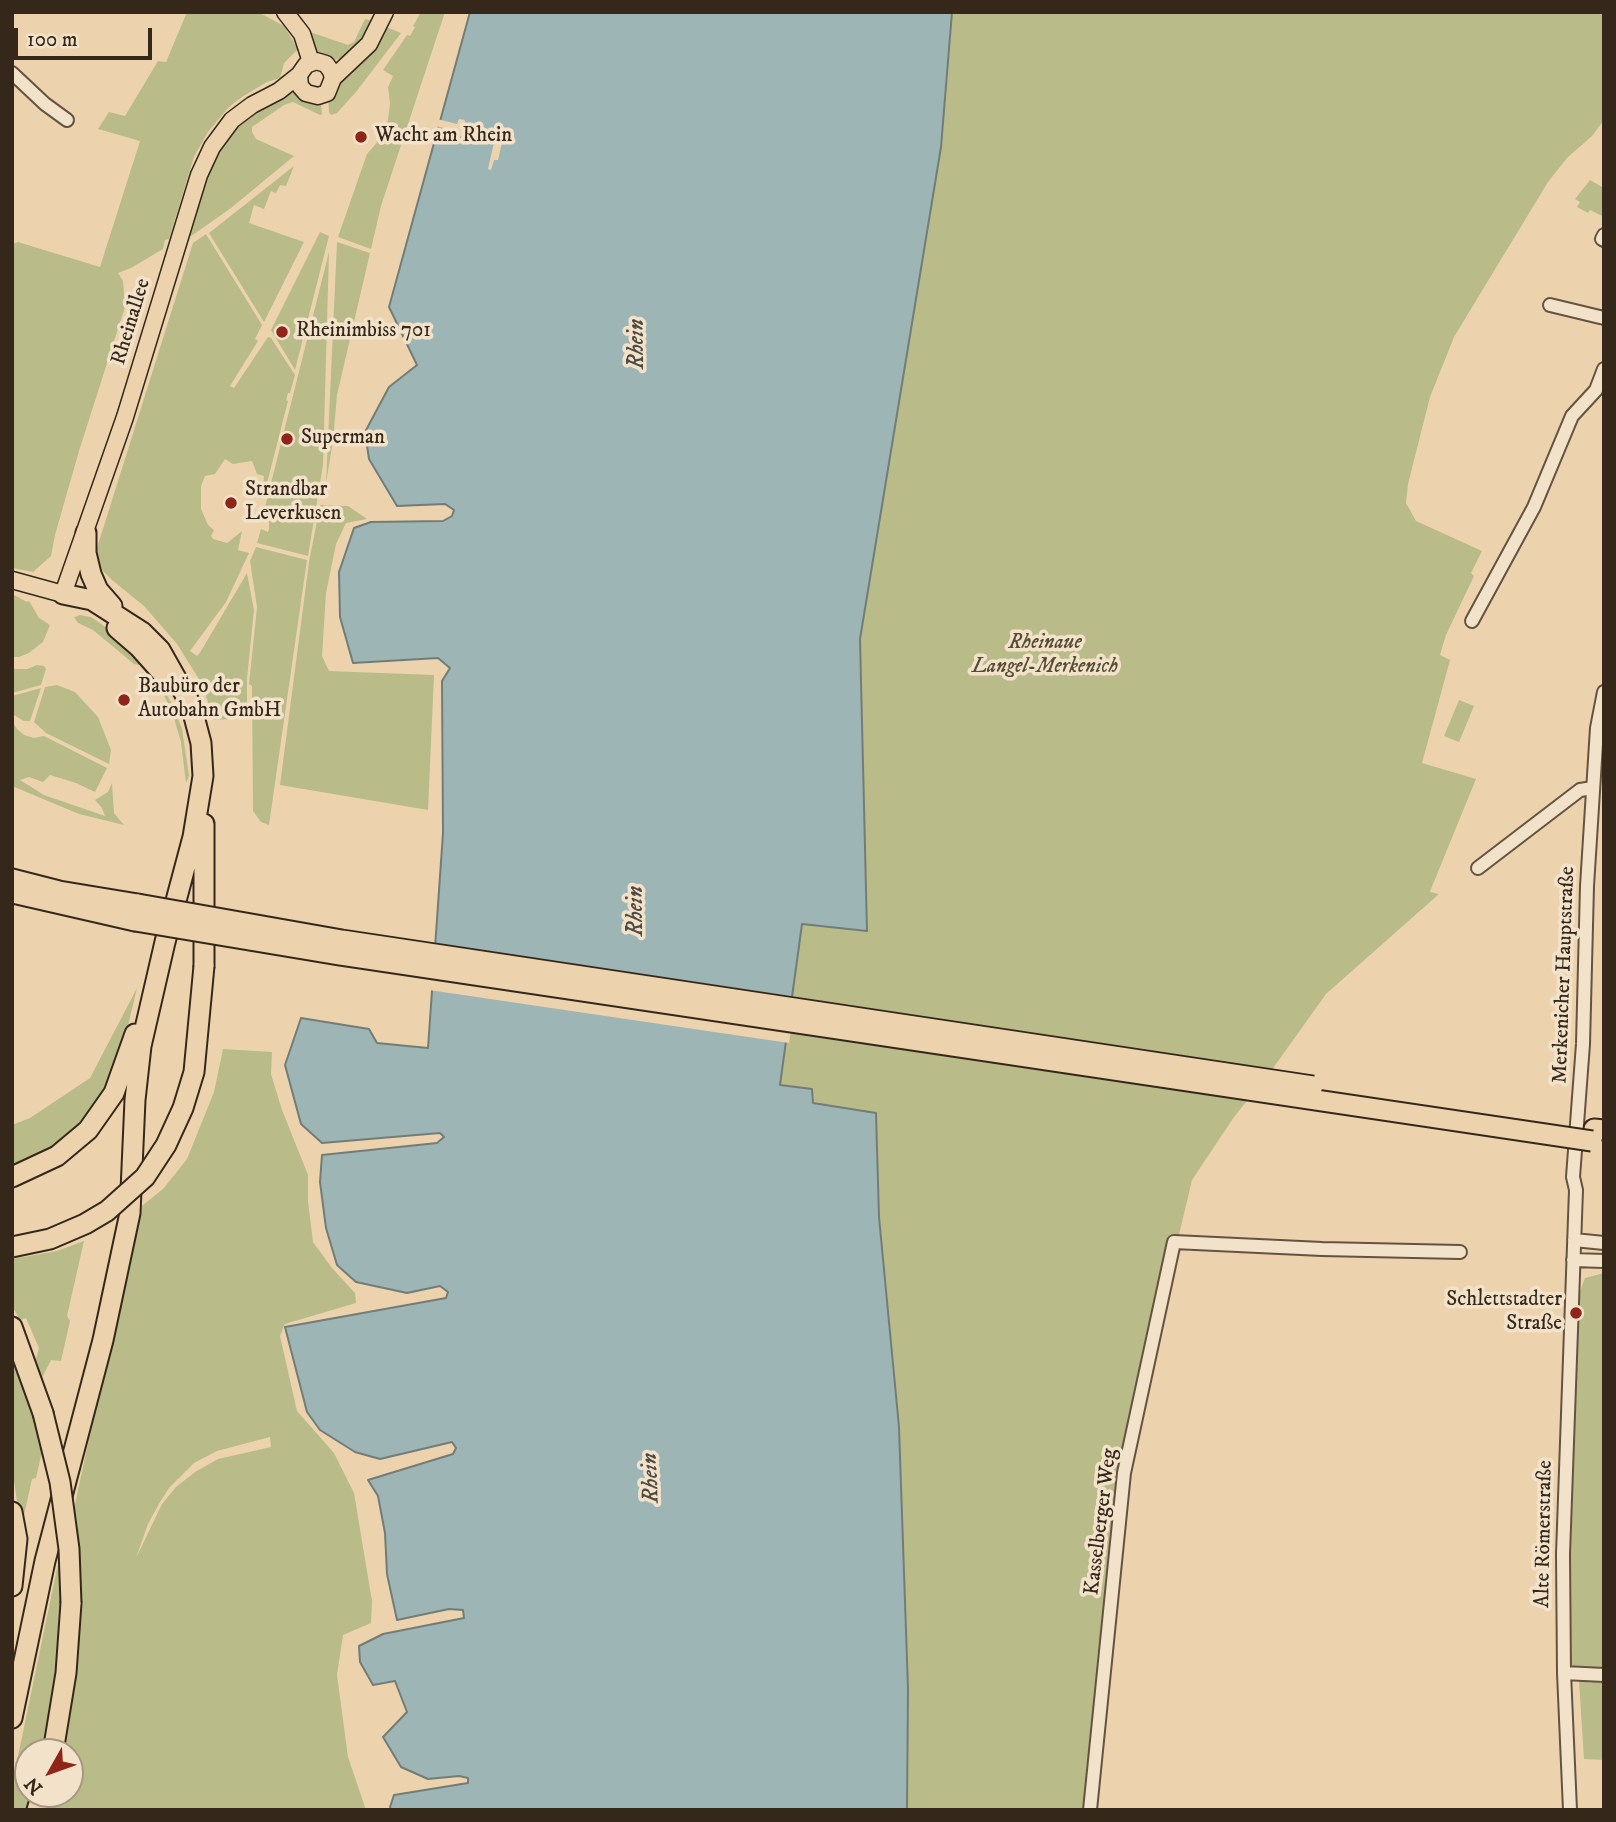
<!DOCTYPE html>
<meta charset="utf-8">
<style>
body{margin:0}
#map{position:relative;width:1616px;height:1822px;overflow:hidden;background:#ecd3ae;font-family:"IM FELL DW Pica",serif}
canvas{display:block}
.frame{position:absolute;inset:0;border:14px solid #35281b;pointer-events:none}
.north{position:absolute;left:14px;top:1738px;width:70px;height:70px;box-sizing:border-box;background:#f3e2ca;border:2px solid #a79884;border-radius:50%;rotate:230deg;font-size:19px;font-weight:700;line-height:28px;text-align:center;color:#35281b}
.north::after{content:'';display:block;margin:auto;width:24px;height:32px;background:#8f2418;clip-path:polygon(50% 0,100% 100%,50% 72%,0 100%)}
.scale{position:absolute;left:14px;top:28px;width:138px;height:32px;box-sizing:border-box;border:4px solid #35281b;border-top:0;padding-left:9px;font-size:21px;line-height:24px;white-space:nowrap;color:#35281b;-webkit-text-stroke:5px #f3e2ca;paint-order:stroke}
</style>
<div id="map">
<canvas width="1616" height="1822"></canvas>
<div class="frame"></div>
<div class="north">N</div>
<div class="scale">100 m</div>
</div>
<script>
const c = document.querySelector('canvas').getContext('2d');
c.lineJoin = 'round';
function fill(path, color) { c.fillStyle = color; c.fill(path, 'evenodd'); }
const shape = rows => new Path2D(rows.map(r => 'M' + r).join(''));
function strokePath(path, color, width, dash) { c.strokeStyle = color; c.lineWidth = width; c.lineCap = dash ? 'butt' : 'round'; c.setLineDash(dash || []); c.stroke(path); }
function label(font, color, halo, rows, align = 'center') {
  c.font = font + ' "IM FELL DW Pica",serif'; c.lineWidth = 7; c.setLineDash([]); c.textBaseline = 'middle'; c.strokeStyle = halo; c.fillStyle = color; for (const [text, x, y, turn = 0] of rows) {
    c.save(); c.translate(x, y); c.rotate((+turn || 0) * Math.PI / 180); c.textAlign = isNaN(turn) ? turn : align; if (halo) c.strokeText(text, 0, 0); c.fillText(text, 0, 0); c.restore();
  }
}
fill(shape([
 [187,12,258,12,284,26,298,49,284,63,280,78,267,82,242,97,229,107,208,132,194,157,169,239,165,240,163,249,131,268,118,273,123,281,125,307,79,451,55,535,51,556,33,572,12,568,12,244,18,242,100,267,140,141,98,129,109,112,125,116,158,61,166,62],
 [421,12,445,12,381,206,371,249,338,237,367,154,380,139,388,120,390,103,388,87,393,76,383,70,407,35,410,36,415,27,413,26],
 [740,12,1604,12,1604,120,1592,136,1567,158,1548,182,1454,337,1430,397,1408,484,1406,503,1416,521,1482,551,1471,573,1474,576,1446,635,1440,655,1450,660,1422,763,1476,779,1431,889,1430,892,1439,894,1326,994,1271,1071,1234,1117,1192,1180,1169,1277,1129,1475,1086,1810,675,1810],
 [365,19,374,21,355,49,345,57,331,61,318,55,310,36,310,32,348,45,354,42],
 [386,27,401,33,356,92,337,113,331,115,329,112,328,96,338,79],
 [293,93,317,99,321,104,322,114,320,115,293,102,284,105,252,127,252,132,256,139,294,156,231,208,187,239,199,190,215,152,238,122,279,96],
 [294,166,286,186,280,185,276,193,271,191,264,209,254,205,249,223,304,242,264,322,209,233],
 [1590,180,1604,188,1604,217,1590,210,1588,213,1577,207,1580,202,1575,199],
 [320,232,329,236,295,370,271,330],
 [206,234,262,325,255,339,258,341,230,386,234,388,268,337,271,338,295,375,290,393,288,393,286,400,288,401,264,495,260,499,258,498,263,487,264,476,257,474,252,461,233,464,225,459,215,474,205,476,201,486,201,509,208,525,214,530,211,536,213,539,227,543,242,531,238,550,249,553,226,602,190,651,197,656,201,651,247,573,254,610,247,679,247,718,214,720,202,684,177,644,144,606,112,580,102,570,96,551,193,243],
 [337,242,370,253,337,395,333,441,326,483],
 [329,252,323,465,308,556,257,543,261,529,268,532,269,529,269,522,264,511],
 [320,505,348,506,367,519,346,523,336,544,326,593,322,656,329,671,434,675,428,810,280,785,309,562],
 [256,547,307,560,269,825,261,822,253,811,252,686,249,684,257,607,250,561],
 [12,594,27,602,29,601,39,618,50,625,43,642,29,653,19,657,12,657],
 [80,615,91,617,117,635,156,675,173,706,182,729,189,776,186,783,181,742,173,715,162,691,140,665,134,664,93,630,78,623,74,617],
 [37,665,44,666,46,669,41,685,12,693,12,669,27,669],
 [57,685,75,692,98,717,111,750,109,764,46,733,34,722,45,687],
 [41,688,30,721,24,721,12,714,12,696],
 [1459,700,1474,706,1459,742,1444,736],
 [12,721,17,729,24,735,34,738,44,736,107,768,95,792,76,783,50,775,43,782,29,777,20,780,44,795,105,816,102,808,95,800,108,792,112,783,114,813,124,825,79,814,12,786],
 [137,988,122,1051,110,1081,90,1114,66,1139,42,1155,12,1169,12,1125,30,1118,90,1078],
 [223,1049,272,1052,271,1074,282,1110,308,1175,308,1201,313,1242,332,1268,355,1293,356,1303,285,1324,280,1336,297,1411,334,1453,354,1493,372,1601,371,1623,343,1635,337,1675,348,1757,366,1810,46,1810,50,1794,70,1794,70,1752,61,1752,78,1553,74,1509,138,1209,163,1189,187,1159,214,1092],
 [270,1437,271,1447,218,1459,195,1472,176,1487,162,1504,136,1558,148,1524,160,1502,169,1488,194,1463,217,1451],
 [84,1241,67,1316,70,1321,61,1361,51,1360,42,1378,36,1359,39,1348,26,1318,20,1320,12,1306,12,1259,57,1251],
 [1604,1273,1604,1670,1571,1669,1571,1509,1579,1294,1585,1278],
 [12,1360,33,1408,43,1447,36,1478,32,1479,21,1529,12,1467],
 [60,1554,63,1620,47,1752,28,1752,28,1794,36,1794,31,1810,12,1810,12,1785],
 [1579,1681,1604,1682,1604,1760,1584,1759]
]), '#b9bc89');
const water = shape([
 [470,12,952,12,941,147,860,639,867,931,802,924,780,1085,812,1089,813,1103,876,1113,879,1217,899,1427,908,1689,907,1810,391,1810,390,1807,394,1795,468,1783,468,1778,459,1776,428,1779,401,1767,383,1737,407,1712,395,1681,373,1685,360,1662,359,1646,383,1634,464,1618,463,1610,449,1609,397,1620,387,1574,385,1533,378,1496,368,1480,453,1454,456,1448,452,1442,380,1459,355,1452,320,1430,307,1412,285,1327,446,1298,448,1292,440,1286,407,1293,356,1282,337,1265,326,1228,320,1182,322,1155,437,1143,444,1137,440,1133,322,1143,301,1124,285,1065,301,1018,369,1029,377,1043,428,1048,443,833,442,681,450,668,438,658,353,663,340,617,339,572,354,528,371,522,443,521,452,516,454,510,445,504,397,506,369,459,365,432,389,387,417,365,389,307,470,12]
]);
fill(water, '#9db5b5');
strokePath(water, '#737d77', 2);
fill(shape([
 [437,119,457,124,459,119,465,120,464,125,495,133,497,128,505,130,498,160,494,160,491,170,488,169,495,138,464,131,462,137,453,135,453,130,435,126],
 [432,943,796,997,789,1043,429,990]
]), '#ecd3ae');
const minor = shape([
 [12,73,45,104,67,120],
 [1604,235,1602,239,1604,240],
 [1550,305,1604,318],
 [1472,621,1534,507,1572,416,1596,390,1604,369],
 [1478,868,1580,790,1593,788],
 [1574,1240,1604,1243],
 [1573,1260,1604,1261],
 [1564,1673,1604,1675],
 [1090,1810,1124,1473,1174,1242,1322,1249,1460,1252],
 [1570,1810,1564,1673,1563,1554,1576,1190,1573,1177,1583,1044,1587,886,1597,728,1604,692]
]);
const major = shape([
 [285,12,302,34,311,62],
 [299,75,300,86,306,93,318,96,327,93,333,78,369,44,385,12],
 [12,580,63,594,125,417,199,175,212,147,232,120,252,105,279,91,299,75,306,65,316,61,326,64,331,71,333,78]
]);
const highway = shape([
 [86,533,86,553,91,574,98,590,112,606],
 [117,628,139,647,163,674],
 [12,879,59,891,138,904],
 [17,894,135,921],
 [204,966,204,824],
 [1594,1129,1604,1130],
 [12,1177,57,1156,88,1130,114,1093,135,1034],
 [12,1327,43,1413],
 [12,1512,17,1539,12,1586],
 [12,1718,45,1561,103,1340,130,1213,135,1100,141,1046,165,942,193,837,203,776,201,743,191,705,160,650,142,632,92,600,63,594],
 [53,1752,66,1673,71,1603],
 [37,1810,42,1794]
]);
strokePath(minor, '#635340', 16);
strokePath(major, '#35281b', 19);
strokePath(highway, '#35281b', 23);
strokePath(minor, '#f3e2ca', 12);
strokePath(major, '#ecd3ae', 16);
strokePath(highway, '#ecd3ae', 19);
const highwayBridge = shape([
 [138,904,342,940,1313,1086],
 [135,921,339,955,1592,1141],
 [12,1247,50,1239,85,1224,107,1211,145,1177,166,1145,183,1108,194,1072,204,966],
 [43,1413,60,1482,69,1549,71,1603]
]);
strokePath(highwayBridge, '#35281b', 23, []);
strokePath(highwayBridge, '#ecd3ae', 19);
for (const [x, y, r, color] of [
 [361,137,7,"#8f2418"],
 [282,332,7,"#8f2418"],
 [287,439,7,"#8f2418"],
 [231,503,7,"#8f2418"],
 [124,700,7,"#8f2418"],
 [1576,1313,7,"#8f2418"]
]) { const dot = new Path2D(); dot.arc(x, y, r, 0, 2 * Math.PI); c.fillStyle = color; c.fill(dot); strokePath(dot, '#f3e2ca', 2.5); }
label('21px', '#35281b', '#f3e2ca', [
 ["Wacht am Rhein",375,137],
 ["Rheinimbiss 701",296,332],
 ["Superman",301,439],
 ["Strandbar",245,491],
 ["Leverkusen",245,515],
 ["Baubüro der",138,688],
 ["Autobahn GmbH",138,712],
 ["Schlettstadter",1562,1301,"right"],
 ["Straße",1562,1325,"right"]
], 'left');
label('21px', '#35281b', '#f3e2ca', [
 ["Rheinallee",132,322,-73],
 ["Merkenicher Hauptstraße",1565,975,-88],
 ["Kasselberger Weg",1102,1522,-83],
 ["Alte Römerstraße",1545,1534,-89]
]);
label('italic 21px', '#564d36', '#f3e2ca', [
 ["Rheinaue",1045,644],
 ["Langel-Merkenich",1045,668]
]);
label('italic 23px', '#4f4b42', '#f3e2ca', [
 ["Rhein",638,344,-90],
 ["Rhein",637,911,-90],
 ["Rhein",652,1478,-92]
]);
</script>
